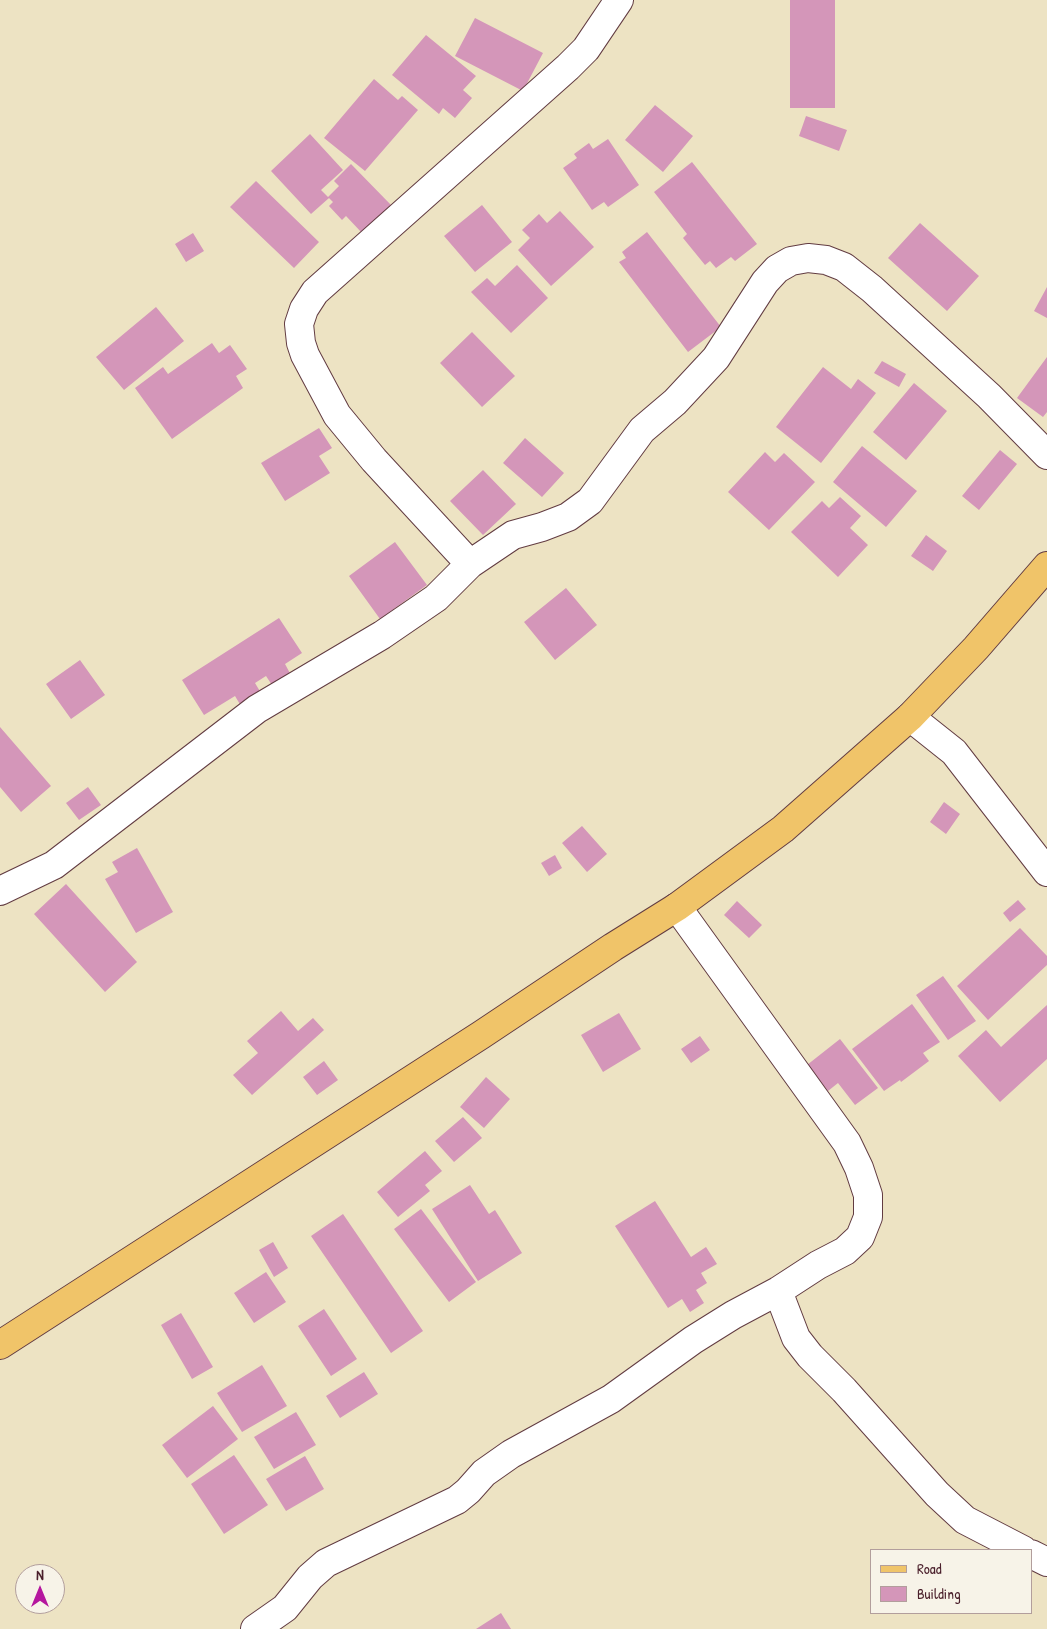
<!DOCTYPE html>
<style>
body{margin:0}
#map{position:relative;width:1047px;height:1629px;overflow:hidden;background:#ede3c3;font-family:"Patrick Hand",sans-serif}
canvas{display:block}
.legend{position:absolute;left:870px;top:1549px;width:162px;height:65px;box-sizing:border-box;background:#f7f3e8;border:1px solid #b29e9c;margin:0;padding:6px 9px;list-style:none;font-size:15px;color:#4a1f2b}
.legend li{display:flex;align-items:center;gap:10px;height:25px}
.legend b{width:25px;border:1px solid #b29e9c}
.north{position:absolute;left:15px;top:1564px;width:50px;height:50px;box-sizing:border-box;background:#f7f3e8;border:1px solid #b29e9c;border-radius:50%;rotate:0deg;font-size:14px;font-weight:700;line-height:20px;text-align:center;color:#4a1f2b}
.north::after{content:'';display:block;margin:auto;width:18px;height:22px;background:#b5179e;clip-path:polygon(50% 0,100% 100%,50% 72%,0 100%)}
</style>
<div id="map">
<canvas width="1047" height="1629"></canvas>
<ul class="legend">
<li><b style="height:6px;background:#f0c469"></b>Road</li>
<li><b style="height:14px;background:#d496b9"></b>Building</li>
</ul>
<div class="north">N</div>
</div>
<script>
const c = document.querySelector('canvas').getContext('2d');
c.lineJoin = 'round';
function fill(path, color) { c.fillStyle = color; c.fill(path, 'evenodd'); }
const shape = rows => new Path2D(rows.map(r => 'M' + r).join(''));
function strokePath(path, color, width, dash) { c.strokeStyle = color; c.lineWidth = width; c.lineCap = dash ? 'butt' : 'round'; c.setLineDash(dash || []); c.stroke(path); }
fill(shape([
 [790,0,835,0,835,108,790,108],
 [475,18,543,53,523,91,455,56],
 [426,35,476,76,463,90,472,98,455,118,443,108,439,114,392,75],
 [374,79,398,100,402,96,418,110,365,171,324,138],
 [655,105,693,136,663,172,625,140],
 [806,116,847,130,839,151,799,136],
 [310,134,343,170,321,190,329,198,311,214,271,171],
 [608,139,639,185,608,207,604,202,592,210,563,168,577,158,574,154,589,143,593,149],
 [692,162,757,244,735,261,731,257,716,268,710,261,705,265,683,238,687,234,654,192],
 [351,164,391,205,362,233,346,216,342,220,329,206,333,202,328,197,339,186,334,181],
 [256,181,319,242,294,268,230,207],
 [482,205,512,242,475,272,444,236],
 [560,211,594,247,551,286,518,250,530,238,522,230,539,214,547,223],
 [920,223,979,276,947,311,888,258],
 [647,232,721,327,688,352,619,262,626,258,622,252],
 [193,233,204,251,186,262,175,244],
 [517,265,548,298,511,333,471,292,487,278,495,286],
 [1047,287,1047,318,1034,311],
 [156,307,184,341,124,390,96,357],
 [472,332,515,376,482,407,440,363],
 [212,343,219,353,230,345,247,369,236,376,243,388,172,439,135,388,163,367,168,374],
 [1047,357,1047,412,1043,417,1017,398],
 [882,361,906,374,899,387,874,373],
 [823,367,851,389,858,379,876,393,821,463,776,427],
 [914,383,947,411,906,460,873,432],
 [319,428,332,448,319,456,330,473,285,501,261,463],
 [525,438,564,473,542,497,503,463],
 [862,446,917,491,886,527,833,482],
 [1000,450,1017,464,979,510,962,496],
 [765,452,775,462,784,453,815,482,769,530,728,492],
 [483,470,516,504,483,535,450,501],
 [840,497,861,516,850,528,868,545,838,577,791,532,822,501,829,508],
 [926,535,947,551,933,571,911,556],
 [395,542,427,585,380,619,349,576],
 [566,588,597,625,555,660,524,622],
 [279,618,302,653,285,664,292,677,274,688,266,676,255,683,264,698,244,711,235,696,204,715,182,680],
 [80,660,105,695,71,719,46,684],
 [0,727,51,786,21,812,0,787],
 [88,787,101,805,79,820,66,803],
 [944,802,960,814,946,834,930,822],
 [582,826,607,854,587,872,562,843],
 [137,848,173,912,136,933,105,879,118,872,112,862],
 [555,855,562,868,549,876,541,863],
 [66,884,137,962,105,992,34,914],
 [1018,900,1026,909,1010,922,1003,913],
 [737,901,762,925,749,938,724,915],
 [1020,928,1047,956,1047,965,988,1020,957,986],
 [943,976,976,1021,948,1040,916,995],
 [912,1004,940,1042,923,1053,929,1061,901,1082,900,1080,884,1091,852,1049],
 [1047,1005,1047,1059,1000,1102,958,1056,986,1030,1001,1047],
 [281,1011,298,1031,313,1018,324,1030,252,1095,233,1075,258,1053,247,1041],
 [619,1013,641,1049,603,1072,581,1035],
 [700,1036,710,1050,691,1063,681,1049],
 [840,1039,878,1088,855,1105,838,1083,828,1091,807,1065],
 [324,1061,338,1080,317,1095,303,1077],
 [486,1077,510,1099,484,1128,460,1107],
 [463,1117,482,1138,454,1162,435,1141],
 [425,1151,442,1171,425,1185,430,1191,398,1217,377,1192],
 [470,1185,489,1214,495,1210,522,1253,478,1281,432,1209],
 [655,1201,691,1257,706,1247,717,1264,701,1273,707,1283,696,1290,704,1303,690,1312,682,1299,668,1308,615,1226],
 [421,1209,476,1282,449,1302,394,1229],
 [343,1214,423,1331,391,1353,311,1236],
 [273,1242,288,1268,274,1277,259,1250],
 [266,1272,286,1302,254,1323,234,1293],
 [324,1309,357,1359,331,1376,298,1326],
 [181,1313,213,1367,192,1379,161,1325],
 [262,1365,287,1406,242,1432,217,1393],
 [364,1372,378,1394,340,1418,326,1396],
 [213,1406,238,1439,187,1478,162,1445],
 [296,1412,316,1445,274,1469,254,1437],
 [234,1455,268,1505,224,1534,191,1484],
 [305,1456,324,1489,286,1511,266,1479],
 [501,1613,511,1629,476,1629]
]), '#d496b9');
const minor = shape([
 [470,564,374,460,337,415,305,355,301,343,299,324,304,309,315,292,568,67,586,49,619,0],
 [910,717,954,752,1047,872],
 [0,891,54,865,257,709,382,635,436,598,470,564,513,535,542,527,568,517,590,501,642,430,675,402,716,358,765,282,777,269,791,261,808,258,826,260,844,267,872,289,989,396,1047,455],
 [778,1291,796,1338,810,1356,844,1390,937,1494,965,1520,1023,1550],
 [1031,1554,1047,1562],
 [255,1629,285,1608,310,1577,326,1563,457,1500,468,1491,484,1473,511,1454,611,1399,693,1340,733,1315,778,1291,818,1265,845,1251,860,1237,868,1217,868,1195,859,1168,847,1143,677,907]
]);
const major = shape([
 [0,1345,481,1035,613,947,677,907,783,829,910,717,976,648,1047,566]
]);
strokePath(minor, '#623c42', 30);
strokePath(major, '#623c42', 30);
strokePath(minor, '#fff', 28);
strokePath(major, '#f0c469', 28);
</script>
